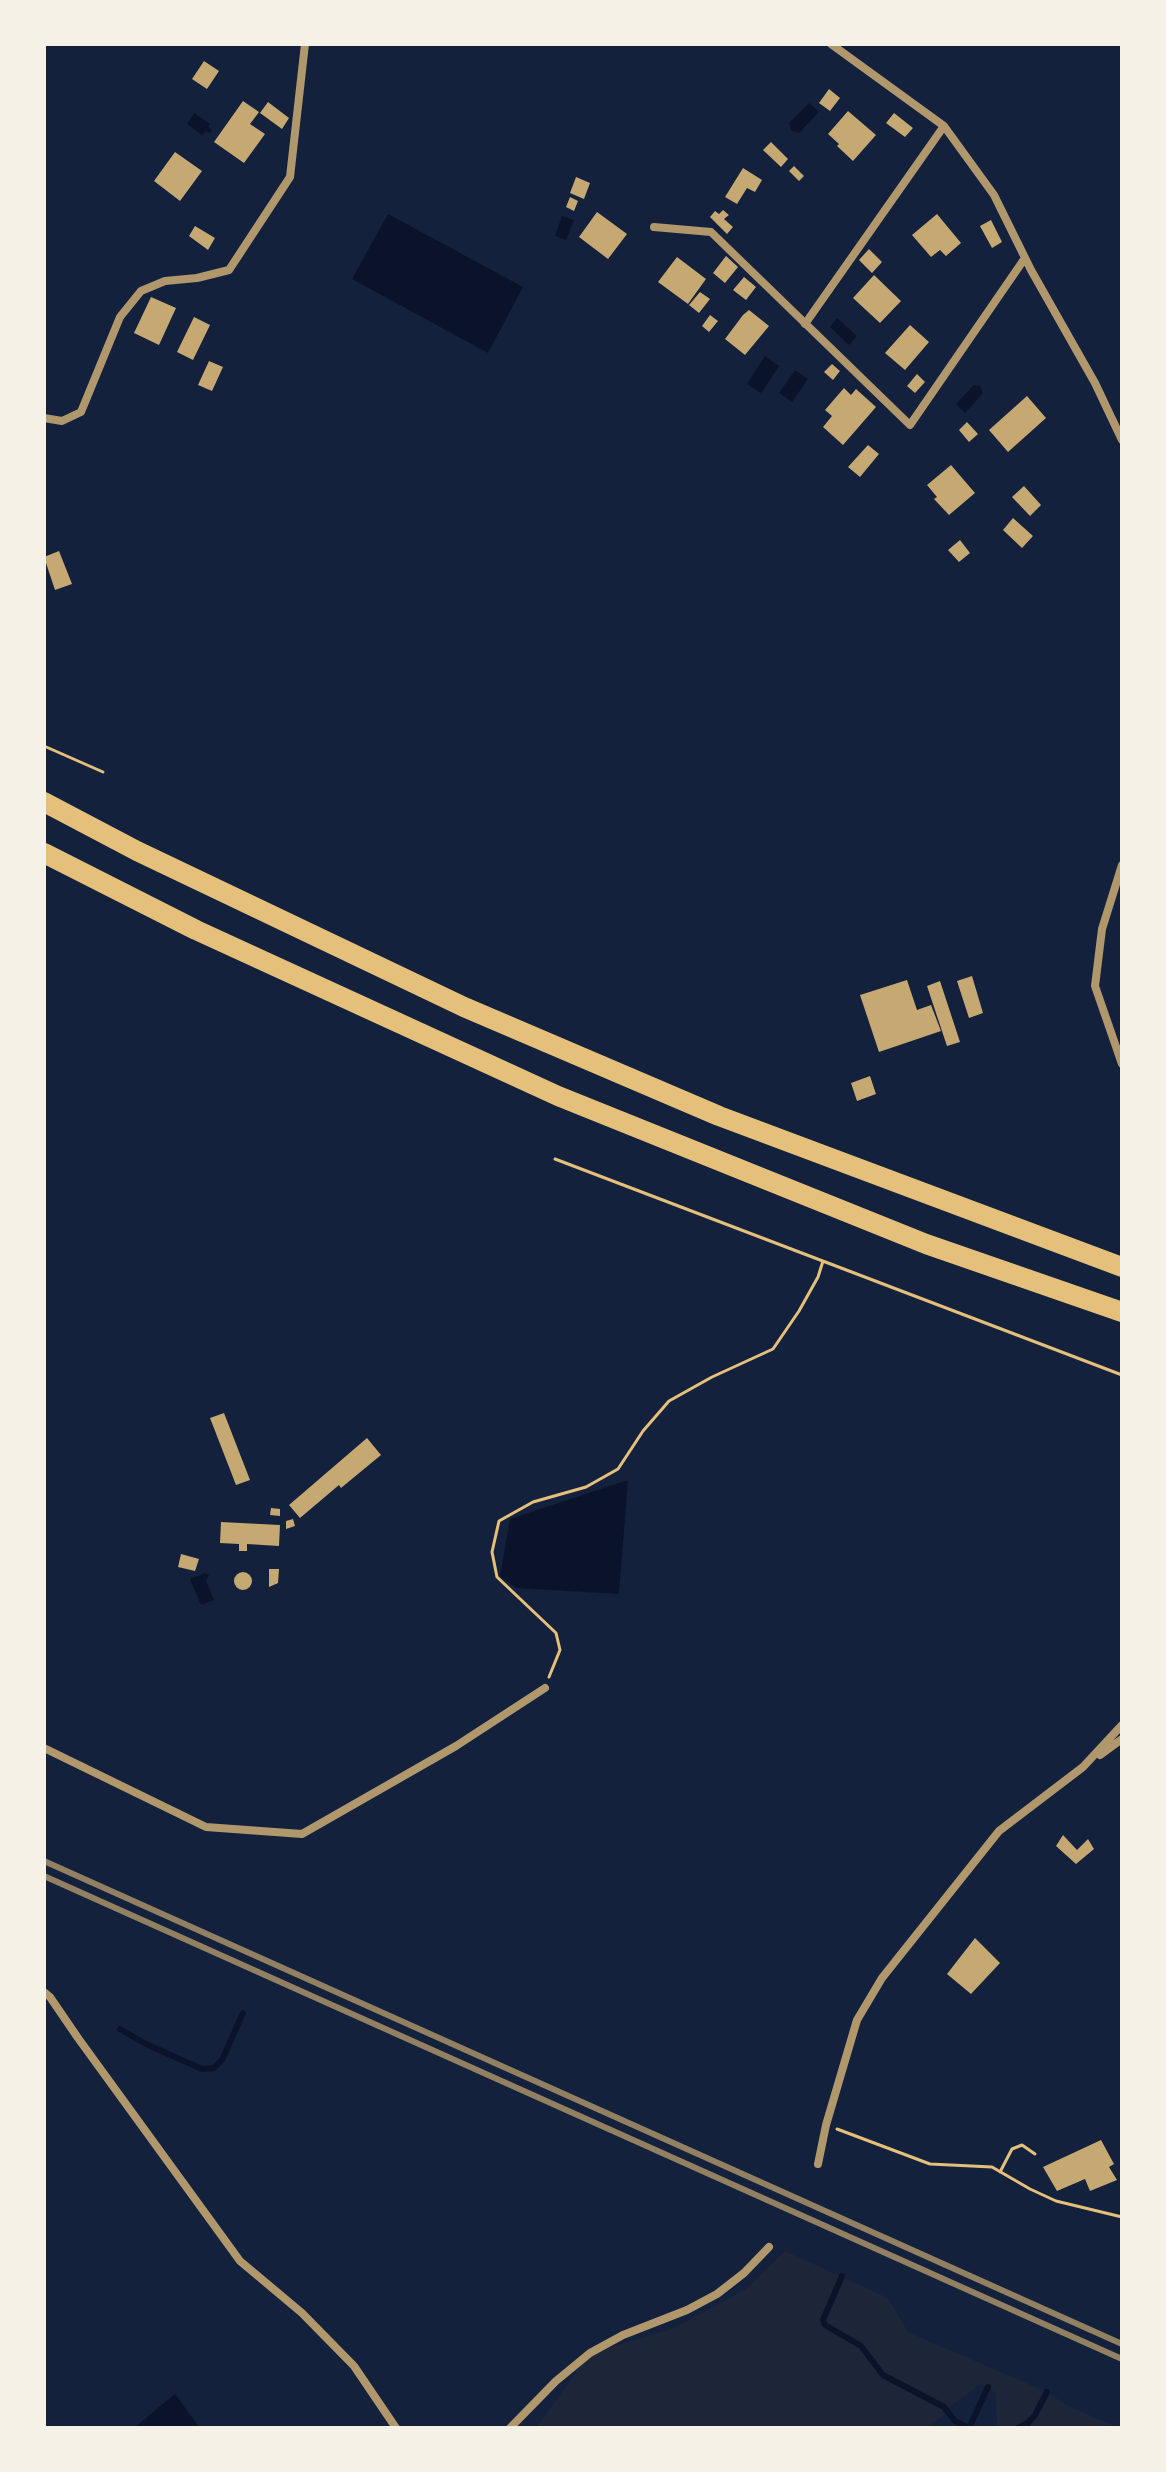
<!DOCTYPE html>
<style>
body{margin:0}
#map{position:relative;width:1166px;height:2472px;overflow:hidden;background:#14213d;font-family:"Fira Sans",sans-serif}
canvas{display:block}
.frame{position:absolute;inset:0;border:46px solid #f6f1e7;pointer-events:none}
</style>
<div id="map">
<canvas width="1166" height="2472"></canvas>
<div class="frame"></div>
</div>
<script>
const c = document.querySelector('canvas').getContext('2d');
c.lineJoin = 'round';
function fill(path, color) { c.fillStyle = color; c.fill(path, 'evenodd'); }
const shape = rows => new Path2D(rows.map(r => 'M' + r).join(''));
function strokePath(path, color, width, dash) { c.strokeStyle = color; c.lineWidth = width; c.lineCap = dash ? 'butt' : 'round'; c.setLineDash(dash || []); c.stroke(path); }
fill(shape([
 [785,2251,888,2298,908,2332,1047,2392,1066,2405,1120,2428,997,2428,996,2393,981,2384,943,2412,945,2415,925,2428,536,2428,590,2353,672,2329,746,2289]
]), '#1d2539');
fill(shape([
 [809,103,819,112,799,133,792,131,789,123],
 [194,113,210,124,208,127,212,130,210,133,206,131,202,135,187,124],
 [388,214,523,287,488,353,352,279],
 [562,216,574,220,566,240,555,236],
 [837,318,857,336,849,345,830,327],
 [765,356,779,366,761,393,747,384],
 [795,370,808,379,792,402,779,393],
 [974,385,980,386,983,393,965,413,956,404],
 [628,1480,619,1594,516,1588,500,1576,510,1519],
 [205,1573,209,1575,206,1581,214,1600,201,1605,190,1579],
 [175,2394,200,2428,134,2428]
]), '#0b132b');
strokePath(shape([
 [120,2029,146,2044,202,2069,214,2068,222,2060,243,2013],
 [842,2276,823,2320,825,2325,861,2346,883,2375,944,2407,955,2421,969,2428],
 [969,2428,988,2387],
 [1018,2428,1028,2423,1035,2415,1047,2392]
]), '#0b132b', 6);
fill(shape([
 [204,61,219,71,207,89,192,79],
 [829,89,840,98,830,111,819,103],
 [243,101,259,112,250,124,265,134,244,163,214,142],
 [268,102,289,118,282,129,260,113],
 [848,111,876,135,853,161,837,146,839,144,828,134],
 [894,113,913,128,905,137,886,123],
 [771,142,788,159,781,167,763,150],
 [175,152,202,171,180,201,154,181],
 [794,166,804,176,799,181,789,171],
 [743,168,762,180,755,192,747,188,737,204,725,197],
 [576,177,590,183,584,199,570,193],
 [570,197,578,201,574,211,566,207],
 [723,210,729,215,724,219,733,227,727,234,710,217,715,211,719,214],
 [597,212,627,234,608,259,579,237],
 [937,214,961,243,946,256,940,250,931,257,912,235],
 [991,220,1002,242,992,248,980,226],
 [195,226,215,238,208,250,189,236],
 [869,249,882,262,872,273,859,260],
 [726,256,738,267,725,283,713,273],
 [677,257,706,279,688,304,658,282],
 [874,275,901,301,880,323,853,298],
 [744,277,756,287,746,300,733,290],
 [700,292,710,299,699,313,689,305],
 [151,297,176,308,159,345,134,333],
 [749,310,769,326,745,355,725,339,743,315],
 [710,315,718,321,709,332,702,326],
 [194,317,210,325,193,360,177,352],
 [910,325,929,342,905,370,885,353],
 [209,361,223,367,212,391,198,385],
 [832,364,840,371,833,380,824,372],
 [917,374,925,382,915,393,907,386],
 [844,388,851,395,856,389,876,407,843,445,823,427,832,416,825,410],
 [1027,396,1046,418,1008,452,989,430],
 [967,422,978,434,969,442,959,430],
 [868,445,879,454,860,477,848,467],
 [951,465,975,493,949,515,934,499,937,497,927,485],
 [1024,486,1041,505,1030,516,1012,497],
 [1013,518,1033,536,1022,548,1003,530],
 [960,540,970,553,959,562,948,550],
 [59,551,72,584,55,590,44,557],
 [972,976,983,1013,969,1018,957,981],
 [907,980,917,1010,931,1005,941,1031,879,1052,860,995],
 [940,981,960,1042,947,1046,927,986],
 [870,1076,876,1094,857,1101,851,1083],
 [224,1413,250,1480,236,1485,210,1418],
 [367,1438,381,1455,341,1488,339,1485,300,1518,289,1505],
 [271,1508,280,1509,280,1516,270,1515],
 [293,1519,295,1526,286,1529,286,1521],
 [221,1522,280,1525,279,1546,247,1544,247,1551,239,1551,239,1544,220,1543],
 [181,1554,199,1559,195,1571,178,1567],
 [269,1569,279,1569,278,1583,269,1587],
 '234 1581a9 9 0 1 1 18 0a9 9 0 1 1-18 0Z',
 [1063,1835,1077,1850,1088,1839,1094,1849,1076,1864,1056,1846],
 [975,1938,1000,1963,971,1994,947,1974],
 [1101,2140,1114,2164,1109,2167,1117,2180,1090,2191,1085,2179,1057,2191,1043,2167]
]), '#c6a872');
strokePath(shape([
 [44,746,103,772],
 [555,1159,1122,1375],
 [549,1677,560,1650,556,1633,497,1577,492,1552,499,1521,533,1502,586,1487,618,1469,643,1431,669,1401,712,1377,773,1349,799,1311,818,1277,823,1261],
 [837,2129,930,2164,992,2167,1030,2189,1056,2201,1122,2217],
 [1000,2172,1012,2149,1022,2145,1035,2154]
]), '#e5c07b', 3);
strokePath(shape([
 [831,44,944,126,994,195,1031,270,1095,383,1122,440],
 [654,227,711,232,910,425,1025,258],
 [805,324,944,126],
 [44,418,62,421,81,412,120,317,141,291,165,281,197,278,229,270,290,177,305,44],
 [1122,865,1102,929,1095,986,1122,1064],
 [44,1748,206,1827,302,1834,456,1746,545,1688],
 [1100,1755,1122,1739],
 [44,1992,50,1997,78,2038,240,2261,302,2313,354,2366,396,2428],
 [818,2164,826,2125,857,2020,882,1978,999,1831,1083,1767,1122,1725],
 [510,2428,556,2381,590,2353,623,2335,687,2310,717,2294,744,2273,769,2247]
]), '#b1986c', 8);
strokePath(shape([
 [44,802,137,851,464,1007,719,1116,1122,1267],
 [44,853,196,930,558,1096,926,1244,1122,1312]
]), '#e5c07b', 20);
strokePath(shape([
 [44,1861,1122,2344],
 [44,1876,1122,2359]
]), '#918062', 6);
</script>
